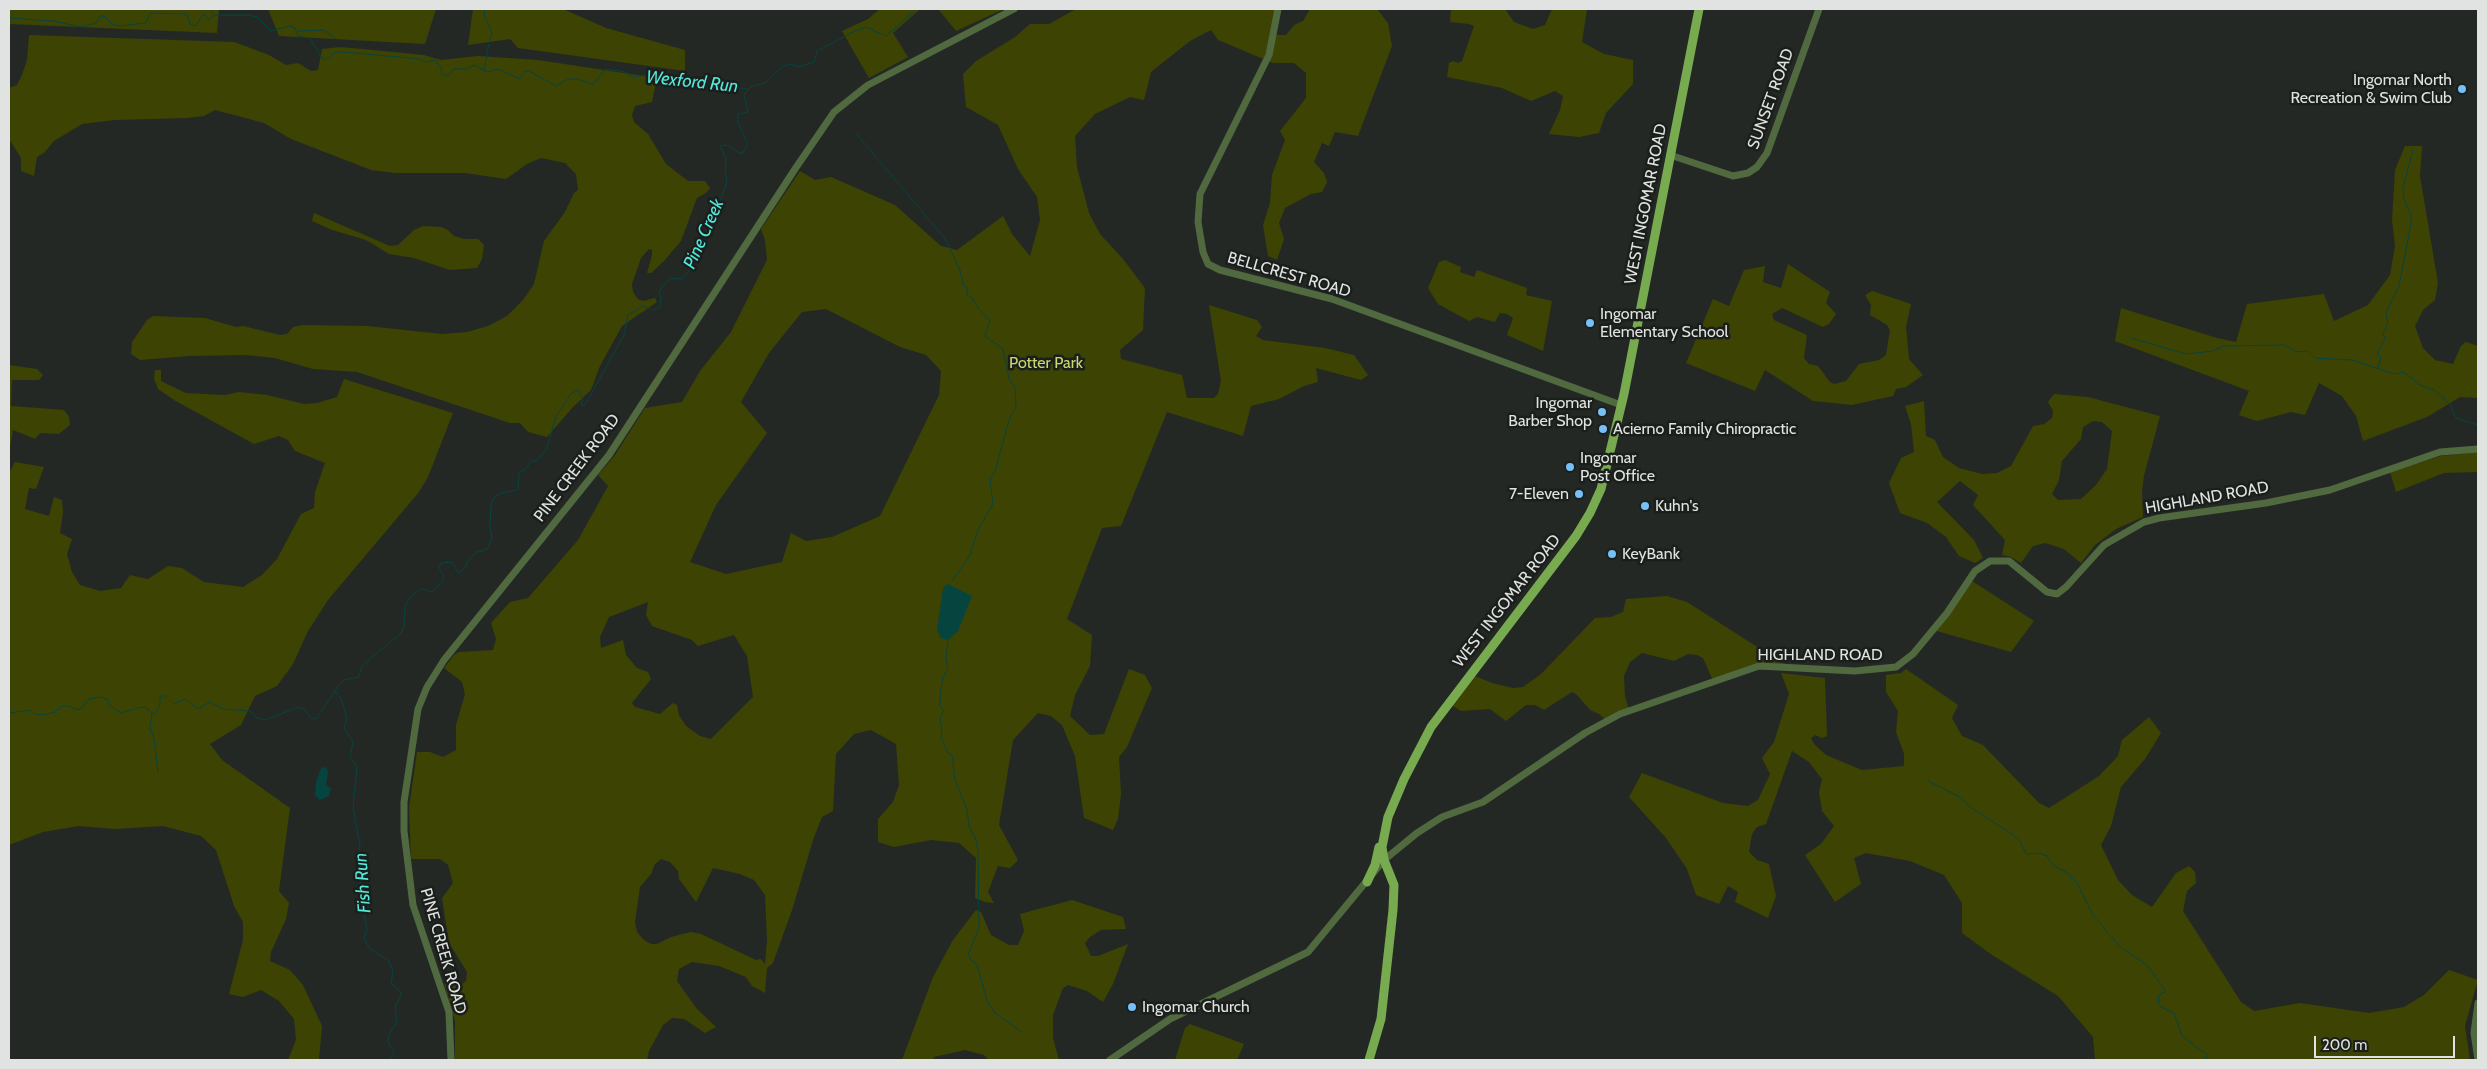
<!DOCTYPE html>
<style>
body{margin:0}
#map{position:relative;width:2487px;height:1069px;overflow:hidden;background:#242825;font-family:Cabin,sans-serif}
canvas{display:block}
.frame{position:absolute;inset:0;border:10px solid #e0e3e1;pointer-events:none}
.scale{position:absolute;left:2314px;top:1036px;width:141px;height:22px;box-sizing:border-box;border:2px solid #e0e3e1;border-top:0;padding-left:6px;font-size:15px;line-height:18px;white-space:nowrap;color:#e0e3e1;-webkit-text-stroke:4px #1b1f1b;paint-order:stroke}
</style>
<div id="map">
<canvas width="2487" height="1069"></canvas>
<div class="frame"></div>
<div class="scale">200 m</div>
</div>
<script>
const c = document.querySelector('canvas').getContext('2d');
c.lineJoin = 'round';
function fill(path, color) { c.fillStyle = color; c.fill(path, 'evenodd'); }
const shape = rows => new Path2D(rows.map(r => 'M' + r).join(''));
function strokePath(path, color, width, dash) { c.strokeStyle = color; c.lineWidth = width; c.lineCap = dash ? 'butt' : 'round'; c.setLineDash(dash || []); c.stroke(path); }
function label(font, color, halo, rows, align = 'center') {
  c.font = font + ' Cabin,sans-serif'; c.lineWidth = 5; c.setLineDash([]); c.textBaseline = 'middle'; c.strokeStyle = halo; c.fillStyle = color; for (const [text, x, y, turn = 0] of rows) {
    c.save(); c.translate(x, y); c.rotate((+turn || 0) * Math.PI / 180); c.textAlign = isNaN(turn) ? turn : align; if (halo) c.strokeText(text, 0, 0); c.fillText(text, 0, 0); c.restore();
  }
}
fill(shape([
 [9,9,219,9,217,33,9,24],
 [268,9,436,9,425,44,279,36],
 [473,9,563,9,606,28,685,50,685,71,518,48,510,39,468,45],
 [880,9,920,9,893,33,908,57,869,78,842,31,868,19],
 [934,9,1004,9,956,31,939,10],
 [1076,9,1278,9,1275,35,1286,35,1294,25,1303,21,1310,9,1377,9,1388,23,1392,46,1358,136,1335,132,1329,146,1322,143,1314,162,1324,173,1327,182,1322,192,1311,194,1285,208,1279,223,1284,239,1277,260,1268,256,1263,225,1270,203,1272,175,1285,140,1280,131,1306,98,1306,73,1294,63,1273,63,1218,40,1211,30,1190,41,1151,72,1144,100,1130,97,1095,114,1075,136,1077,167,1089,213,1100,234,1123,259,1145,288,1143,330,1120,350,1121,359,1182,375,1187,398,1214,398,1218,394,1221,381,1209,305,1257,320,1262,327,1256,336,1263,340,1325,348,1354,355,1368,375,1361,380,1316,368,1318,382,1304,386,1279,399,1251,406,1243,436,1167,412,1121,526,1102,528,1067,619,1092,635,1090,666,1075,695,1070,716,1090,735,1104,734,1129,669,1145,675,1152,688,1127,747,1119,757,1121,794,1118,819,1113,830,1084,818,1075,756,1062,725,1051,716,1038,713,1013,740,999,825,1018,860,1010,868,998,866,988,892,994,903,985,902,975,898,976,858,959,843,931,840,894,847,878,842,878,819,893,802,899,785,896,744,871,730,854,734,836,754,833,811,822,817,814,837,792,910,773,963,767,968,765,993,752,986,746,977,719,966,692,962,679,969,677,981,697,1009,716,1027,705,1033,684,1019,672,1018,663,1025,649,1051,647,1060,455,1060,455,1021,444,983,461,985,466,981,467,972,449,943,442,898,453,883,448,865,440,859,411,859,409,808,417,752,430,752,443,757,456,750,456,725,465,694,462,682,444,668,454,655,459,652,493,650,496,639,491,623,510,602,528,598,578,540,608,486,598,475,615,455,645,408,682,402,700,371,731,332,767,260,765,240,761,229,800,171,815,180,831,177,895,205,941,246,957,250,1003,216,1012,234,1030,256,1040,220,1037,197,1018,169,998,125,966,107,963,74,976,61,1015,37,1030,24,1049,24],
 [826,309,900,347,926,355,941,371,939,395,880,516,832,537,806,541,791,533,782,562,726,574,690,562,716,505,767,433,741,402,769,353,802,312],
 [648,602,646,615,652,626,692,640,698,646,734,635,747,656,753,697,711,739,700,736,686,726,679,715,677,705,673,703,660,714,635,707,632,703,651,679,648,672,637,668,626,655,623,640,601,648,600,637,609,617],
 [661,859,670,862,678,871,679,879,696,902,713,868,740,874,754,880,765,895,767,940,765,964,761,959,756,960,701,934,691,932,671,937,657,944,651,944,644,940,637,932,635,922,640,887,651,874,655,864],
 [1451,9,1505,9,1514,22,1533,29,1545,25,1552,9,1587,9,1582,42,1604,54,1633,60,1633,84,1606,113,1599,133,1579,137,1549,134,1560,110,1563,96,1555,91,1531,101,1502,88,1447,77,1449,63,1453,61,1458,63,1462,61,1474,26,1469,24,1450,22],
 [29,35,234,42,269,55,286,65,298,63,311,71,318,70,322,49,341,47,424,55,441,60,478,56,538,60,657,78,652,102,635,106,632,115,634,122,648,134,666,164,688,181,705,181,710,188,706,193,697,198,681,241,664,261,651,273,647,273,652,255,652,250,649,249,641,258,632,284,633,292,638,299,643,301,655,298,657,302,622,326,600,366,591,390,573,407,547,437,528,432,520,423,510,423,357,372,313,369,275,358,246,355,189,356,140,360,131,354,132,342,147,320,153,316,205,318,236,327,243,326,280,335,287,334,293,327,303,325,367,326,442,334,467,332,488,326,507,316,523,300,534,284,544,241,565,212,574,193,578,190,576,174,565,163,541,158,527,164,506,179,465,173,395,173,371,170,291,139,264,123,215,110,204,116,188,118,115,120,82,124,54,141,44,153,37,157,34,176,21,171,21,158,9,139,9,88,17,85,22,75,27,60],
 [2405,146,2422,146,2420,176,2438,283,2435,300,2423,310,2415,326,2423,348,2435,360,2453,364,2461,346,2466,342,2478,346,2478,398,2460,397,2427,417,2363,441,2356,416,2342,396,2319,383,2305,415,2291,412,2257,421,2239,415,2249,391,2115,341,2121,308,2217,338,2236,342,2247,304,2324,294,2334,321,2368,305,2390,275,2395,246,2392,220,2395,170],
 [314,213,390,246,398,245,414,230,423,226,441,227,448,230,454,236,464,239,478,239,484,245,482,259,477,268,450,270,414,258,389,254,366,240,332,230,312,221],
 [1445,260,1461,267,1460,272,1474,277,1477,270,1527,288,1526,295,1552,301,1543,351,1507,335,1513,318,1507,314,1500,313,1495,322,1477,317,1469,321,1438,304,1428,288,1439,262],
 [1788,264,1830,292,1826,303,1836,314,1829,324,1823,327,1782,308,1772,314,1774,320,1807,335,1804,358,1809,364,1818,366,1830,382,1834,384,1846,381,1859,364,1879,360,1886,355,1890,330,1887,325,1870,315,1871,305,1865,295,1872,291,1911,304,1906,327,1909,359,1923,375,1906,387,1896,389,1893,396,1852,405,1813,401,1765,370,1755,391,1686,363,1713,299,1729,306,1744,270,1765,266,1763,282,1781,288],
 [9,365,37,369,43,375,39,380,12,380,11,406,64,410,69,417,70,425,59,434,40,433,35,439,13,430,9,453],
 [155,370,161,370,161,381,186,393,225,395,239,392,267,395,304,404,317,403,337,397,344,379,453,413,428,477,419,492,328,600,308,631,293,664,277,686,255,696,241,725,210,744,222,760,290,808,279,891,289,903,286,919,271,952,270,961,290,970,303,985,322,1026,319,1060,288,1060,296,1040,294,1019,279,1001,261,990,243,997,229,994,243,940,243,922,234,906,216,850,201,836,163,826,115,829,79,826,43,832,9,845,9,473,15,462,44,467,36,489,29,488,25,509,49,516,54,497,62,500,63,512,60,533,72,539,67,554,72,572,80,585,100,591,121,588,130,575,148,579,168,566,182,568,204,582,243,587,262,575,277,559,301,514,314,508,315,492,325,463,295,451,288,440,279,436,254,444,174,400,158,389,154,379],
 [2054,394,2088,397,2160,416,2144,476,2142,491,2143,517,2116,529,2095,545,2081,563,2064,549,2045,543,2033,546,2021,563,2011,557,2002,555,2005,540,1973,505,1978,495,1960,481,1937,502,1974,540,1983,558,1975,563,1959,556,1946,537,1927,523,1900,513,1889,483,1901,458,1914,452,1911,424,1905,406,1924,401,1926,436,1935,440,1943,457,1959,468,1982,474,1997,473,2011,466,2033,426,2044,424,2052,418,2053,411,2048,402],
 [2093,421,2102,422,2112,431,2107,469,2096,485,2081,499,2058,500,2052,494,2059,480,2062,461,2081,439,2083,427],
 [2478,452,2478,472,2444,473,2396,492,2390,472,2441,456],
 [1969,579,2034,621,2011,652,1933,630],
 [1667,596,1687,602,1787,666,1772,666,1713,681,1703,658,1697,655,1688,654,1674,661,1642,653,1630,662,1624,676,1625,696,1629,710,1607,721,1599,714,1590,710,1576,694,1572,692,1544,710,1535,705,1526,705,1506,721,1490,709,1461,711,1448,703,1470,674,1492,683,1513,688,1523,687,1541,674,1595,618,1611,617,1623,612,1626,599],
 [1906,669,1958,705,1952,718,1962,736,1983,745,2039,803,2049,808,2099,776,2118,756,2122,740,2149,717,2161,733,2145,759,2121,787,2111,826,2101,845,2118,880,2132,895,2152,907,2176,873,2189,866,2195,872,2196,883,2187,891,2183,911,2241,1002,2254,1011,2300,1003,2369,1013,2404,1007,2424,995,2449,970,2478,980,2465,1026,2470,1060,2095,1060,2093,1037,2058,996,1992,955,1962,933,1962,903,1944,875,1910,861,1866,853,1854,858,1861,884,1835,902,1805,855,1821,844,1834,826,1822,811,1819,792,1822,779,1809,762,1792,751,1766,824,1757,827,1752,834,1749,852,1757,860,1769,864,1776,896,1768,918,1735,902,1738,892,1728,886,1719,904,1696,895,1687,869,1666,838,1629,797,1642,773,1723,803,1748,806,1758,800,1770,774,1762,758,1774,742,1789,694,1781,673,1825,678,1827,736,1822,738,1815,735,1811,738,1814,744,1826,755,1862,770,1904,766,1904,754,1896,732,1898,711,1886,692,1886,675,1901,673],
 [1072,900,1123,917,1126,929,1101,930,1090,937,1085,943,1091,956,1098,956,1128,944,1113,984,1103,1002,1087,991,1068,985,1063,988,1053,1015,1053,1038,1059,1060,989,1060,984,1055,965,1050,934,1057,933,1060,902,1060,933,977,953,940,976,910,981,912,991,935,1009,945,1018,945,1024,931,1020,914],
 [1190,1024,1244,1044,1237,1060,1175,1060,1185,1028]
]), '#3d4303');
fill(shape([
 [948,584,972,596,958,631,948,640,941,638,937,630,943,588],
 [323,767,327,769,328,774,326,784,331,789,329,796,320,800,315,796,316,782,321,768]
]), '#064440');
strokePath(shape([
 [209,9,213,14],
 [484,9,485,17,492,32,490,40],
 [9,18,53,21,81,27,96,23,100,16,104,16,112,24,119,26,146,23,150,13,186,14,191,25,196,26,202,15,205,15,208,20,214,15,249,15,257,17,271,31,290,26,295,28,298,36,310,38,321,57,326,60,335,52,345,52,420,59,425,62,435,60,441,67,442,75,449,75,454,69,466,69,474,65,488,72,496,69,500,70,520,79,525,71,529,71,556,86,568,79,578,79,593,85,605,69,626,72,632,77,644,75,748,89],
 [298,31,324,30,336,39],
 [484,70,489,44],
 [855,132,946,240,960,270,963,285,967,288,967,296,971,296,979,310,990,320,985,336,1003,349,1009,379,1015,387,1016,408,1010,417,995,471,990,479,993,504,978,530,970,555,952,581],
 [2131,338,2186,354,2213,351,2223,346,2285,345,2297,352,2308,351,2315,358,2353,360,2394,374,2404,372,2420,385,2434,390,2442,396,2451,406,2456,418,2478,425],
 [2378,368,2381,357,2377,353,2385,339,2383,333,2388,324,2386,313,2399,286,2411,223,2411,215,2404,200,2403,188,2413,150],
 [948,640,946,658,948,669,943,677,940,695,940,706,944,711,940,718,942,732,941,737,948,753,952,755,955,780,967,810,969,826,976,840,978,852,979,928,968,954,971,960,977,964,987,1001,995,1013,1022,1032],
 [335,691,341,699,347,718,344,728,353,742,350,756,357,767,353,807,360,846,358,858,363,875,359,885,363,894,362,902,367,930,364,937,369,948,389,961,393,972,391,983,400,991,401,995,395,1007,397,1021,389,1035,388,1042,394,1052,391,1060],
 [9,713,31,710,35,714,44,715,55,712,61,706,69,706,77,710,83,707,89,699,101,697,108,700,110,706,121,713,141,707,147,708,152,714,155,713,160,705,160,696,165,696,173,704,185,699,198,709,210,702,223,709,250,711,255,717,265,720,299,707,304,709,311,718,316,719,339,685,344,680,359,677,362,666,401,633,404,627,405,607,410,597,421,589,432,592,443,580,444,576,439,568,441,563,452,562,458,573,465,568,467,562,475,553,487,549,492,539,490,527,491,504,494,497,501,493,518,490,519,472,526,469,530,462,537,460,546,450,556,417,571,394,577,390,580,392,582,399,581,405,585,405,624,335,628,315,643,306,653,310,660,307,661,297,659,293,662,287,670,278,682,279,689,271,710,224,716,215,727,181,725,171,726,159,720,146,727,145,739,153,743,153,748,144,738,123,738,114,748,112,744,94,752,86,765,83,783,66,791,64,799,67,814,62,817,51,855,31,866,27,886,36,917,9],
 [152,714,150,728,154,738,158,773],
 [1928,781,1958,796,1970,807,2012,834,2020,841,2026,854,2040,853,2047,856,2054,866,2066,872,2077,883,2093,915,2120,947,2147,965,2165,990,2165,992,2159,995,2158,1003,2161,1007,2174,1013,2182,1036,2206,1054,2207,1060]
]), '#064440', 1);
strokePath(shape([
 [1278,9,1269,55,1200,194,1198,222,1203,252,1208,264,1220,270,1332,299,1621,405],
 [1670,155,1733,176,1748,173,1757,167,1767,153,1819,9],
 [2478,1003,2474,1033,2478,1060],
 [451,1060,449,1012,413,905,404,831,404,802,418,709,427,687,444,660,609,455,795,169,834,112,868,85,1014,9],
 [1110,1060,1170,1019,1308,952,1384,860,1417,833,1442,817,1483,802,1585,733,1620,714,1759,666,1855,671,1896,667,1913,654,1947,613,1975,571,1990,561,2009,561,2047,592,2057,594,2066,587,2104,545,2144,522,2159,518,2266,503,2330,490,2440,452,2478,449]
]), '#51693f', 7);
strokePath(shape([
 [1367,882,1375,865,1379,847],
 [1369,1060,1381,1019,1393,910,1394,885,1384,860,1382,847,1388,817,1404,779,1431,727,1576,536,1590,513,1601,489,1624,394,1699,9]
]), '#78ab50', 9);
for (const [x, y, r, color] of [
 [2462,89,5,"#76c0f7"],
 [1590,323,5,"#76c0f7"],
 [1602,412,5,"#76c0f7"],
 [1603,429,5,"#76c0f7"],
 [1570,467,5,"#76c0f7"],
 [1579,494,5,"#76c0f7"],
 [1645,506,5,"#76c0f7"],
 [1612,554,5,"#76c0f7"],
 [1132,1007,5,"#76c0f7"]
]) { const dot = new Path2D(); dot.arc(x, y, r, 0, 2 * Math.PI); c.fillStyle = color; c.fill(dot); strokePath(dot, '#1b1f1b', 2); }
label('16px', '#e0e3e1', '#1b1f1b', [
 ["Ingomar North",2452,80,"right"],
 ["Recreation & Swim Club",2452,98,"right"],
 ["Ingomar",1600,314],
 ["Elementary School",1600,332],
 ["Ingomar",1592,403,"right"],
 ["Barber Shop",1592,421,"right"],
 ["Acierno Family Chiropractic",1613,429],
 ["Ingomar",1580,458],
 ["Post Office",1580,476],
 ["7-Eleven",1569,494,"right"],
 ["Kuhn's",1655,506],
 ["KeyBank",1622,554],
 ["Ingomar Church",1142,1007]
], 'left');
label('16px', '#e0e3e1', '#1b1f1b', [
 ["SUNSET ROAD",1771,99,-70],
 ["WEST INGOMAR ROAD",1646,204,-79],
 ["BELLCREST ROAD",1289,275,16],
 ["PINE CREEK ROAD",577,468,-53],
 ["HIGHLAND ROAD",2207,498,-10],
 ["WEST INGOMAR ROAD",1507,601,-52],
 ["HIGHLAND ROAD",1820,655],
 ["PINE CREEK ROAD",443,951,74]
]);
label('16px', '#cbd772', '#1b1f1b', [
 ["Potter Park",1046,363]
]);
label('italic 18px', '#53e9dd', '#1b1f1b', [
 ["Wexford Run",692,82,6],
 ["Pine Creek",704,234,-66],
 ["Fish Run",363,883,-94]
]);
</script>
